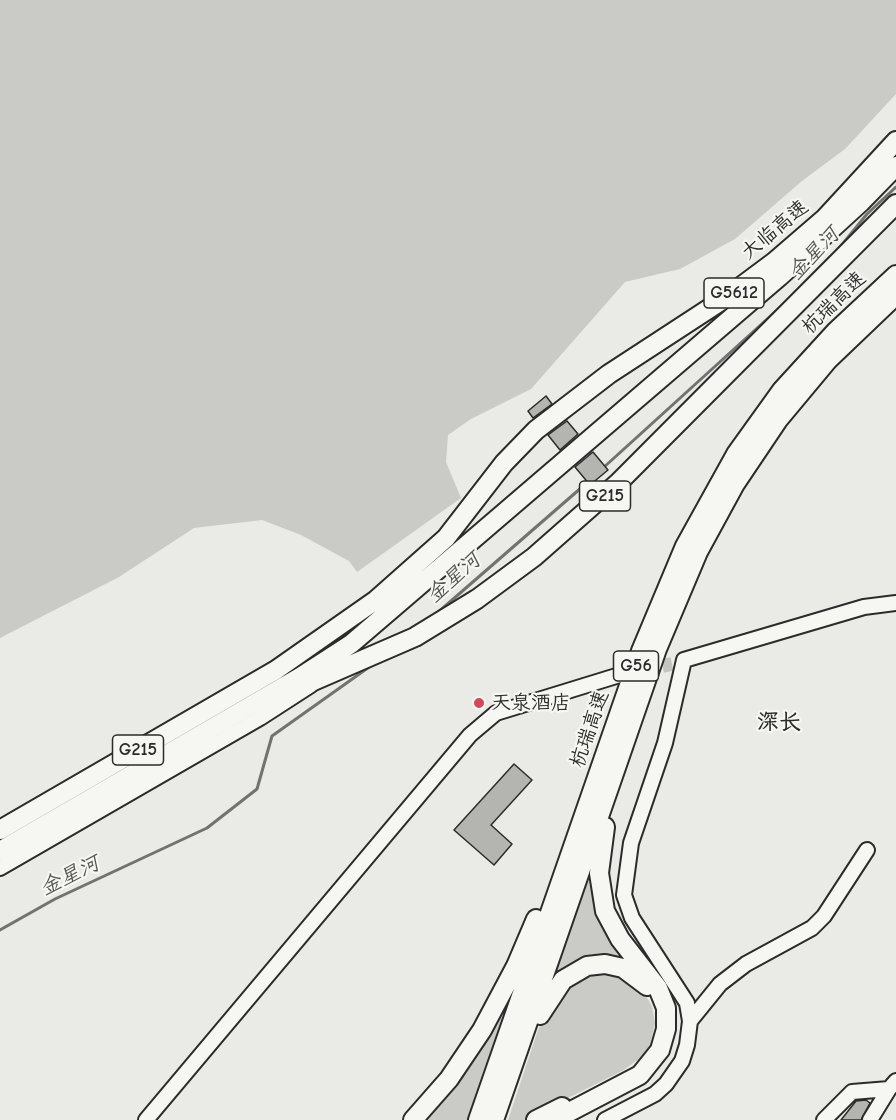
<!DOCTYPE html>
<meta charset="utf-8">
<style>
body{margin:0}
canvas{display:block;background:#eaeae6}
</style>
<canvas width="896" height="1120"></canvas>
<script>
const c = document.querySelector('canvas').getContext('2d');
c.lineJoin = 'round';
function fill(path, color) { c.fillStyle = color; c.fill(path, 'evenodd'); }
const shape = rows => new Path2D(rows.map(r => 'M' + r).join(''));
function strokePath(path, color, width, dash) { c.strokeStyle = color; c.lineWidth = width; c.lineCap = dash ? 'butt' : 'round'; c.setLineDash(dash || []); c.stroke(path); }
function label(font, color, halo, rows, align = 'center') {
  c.font = font + ' "Comic Neue","LXGW WenKai TC",sans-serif'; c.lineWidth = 4.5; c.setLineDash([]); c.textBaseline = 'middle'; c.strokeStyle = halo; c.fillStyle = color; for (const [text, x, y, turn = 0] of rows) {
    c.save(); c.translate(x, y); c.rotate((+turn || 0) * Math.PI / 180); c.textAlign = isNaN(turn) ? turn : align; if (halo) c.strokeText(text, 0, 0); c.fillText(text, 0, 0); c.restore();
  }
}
fill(shape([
 [0,0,896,0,896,94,845,149,802,181,735,239,680,269,625,282,531,389,471,419,448,435,446,462,461,498,357,572,349,561,301,535,262,520,194,528,119,577,0,638],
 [590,868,593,869,632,965,609,959,550,985],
 [614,972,641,988,652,1006,655,1023,650,1045,639,1059,622,1071,524,1120,508,1120,538,1030,558,994,584,973],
 [512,998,470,1120,428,1120,473,1063]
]), '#cacac7');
strokePath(shape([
 [836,252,867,214,896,187],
 [603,468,787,301],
 [436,614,589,481],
 [0,930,55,899,207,828,257,789,272,736,372,665]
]), '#727270', 3);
const building = shape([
 [546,396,552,404,533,418,528,411,546,396],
 [567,421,578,434,560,450,548,435,567,421],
 [593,452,608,470,590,485,575,467,593,452],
 [514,764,532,780,491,825,512,844,494,865,454,830,514,764],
 [866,1100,870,1103,861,1120,841,1120,856,1101,866,1100]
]);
fill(building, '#b4b4b1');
strokePath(building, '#2b2b2b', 1.5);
strokePath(shape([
 [642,670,672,664]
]), '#c4c4c1', 14, [14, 7]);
const minor = shape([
 [0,868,260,718,311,685],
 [690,1021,720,984,746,964,812,928,824,916,867,850],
 [146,1120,470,735,496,713,626,673],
 [605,1120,655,1094,666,1084,682,1061,687,1045,690,1021,687,1003,632,918,624,895,631,843,665,743,684,660,864,607,896,603],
 [824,1120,852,1092,889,1089,896,1081],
 [870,1120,889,1089]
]);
const highway = shape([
 [302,686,415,637,477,599,534,557,618,483,896,204],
 [0,830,276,670,376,600,446,538,504,463,536,430,609,374,727,297,774,262,825,218,896,141],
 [0,851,300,677,351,644,779,277,861,202,896,166],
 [540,1015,563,980,587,966,605,964,623,968,647,986],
 [413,1120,449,1079,482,1030,516,966,536,919],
 [478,1120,641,651,685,546,736,454,782,390,836,331,896,275],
 [494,1120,657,649,698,552,735,484,778,420,828,360,896,295],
 [536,1120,562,1107],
 [554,1120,640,1075,660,1050,666,1029,666,1008,658,988,620,939,605,911,599,873,605,827]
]);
strokePath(minor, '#2b2b2b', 18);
strokePath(highway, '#2b2b2b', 22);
strokePath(minor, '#f6f6f2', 14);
strokePath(highway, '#f6f6f2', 18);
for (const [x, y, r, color] of [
 [479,703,6,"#d1495b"]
]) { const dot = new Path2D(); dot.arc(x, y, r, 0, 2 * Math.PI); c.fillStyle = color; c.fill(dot); strokePath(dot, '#f6f6f2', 2); }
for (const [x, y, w] of [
 [734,293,60],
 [605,496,51],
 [636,666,45],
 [138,750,51]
]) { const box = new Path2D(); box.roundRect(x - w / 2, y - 15, w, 30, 4.5); c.fillStyle = '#f6f6f2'; c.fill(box); strokePath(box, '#2b2b2b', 1.5); }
label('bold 18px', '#2b2b2b', null, [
 ["G5612",734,293],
 ["G215",605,496],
 ["G56",636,666],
 ["G215",138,750]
]);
label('20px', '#2b2b2b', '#f6f6f2', [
 ["大临高速",775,230,-40],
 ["杭瑞高速",834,303,-44],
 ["杭瑞高速",590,729,-71]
]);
label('20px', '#2b2b2b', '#f6f6f2', [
 ["天泉酒店",491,703]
], 'left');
label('italic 21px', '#545453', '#f6f6f2', [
 ["金星河",814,254,-46],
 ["金星河",454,578,-41],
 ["金星河",70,876,-26]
]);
label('bold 22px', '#2b2b2b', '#f6f6f2', [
 ["深长",779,723]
]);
</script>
